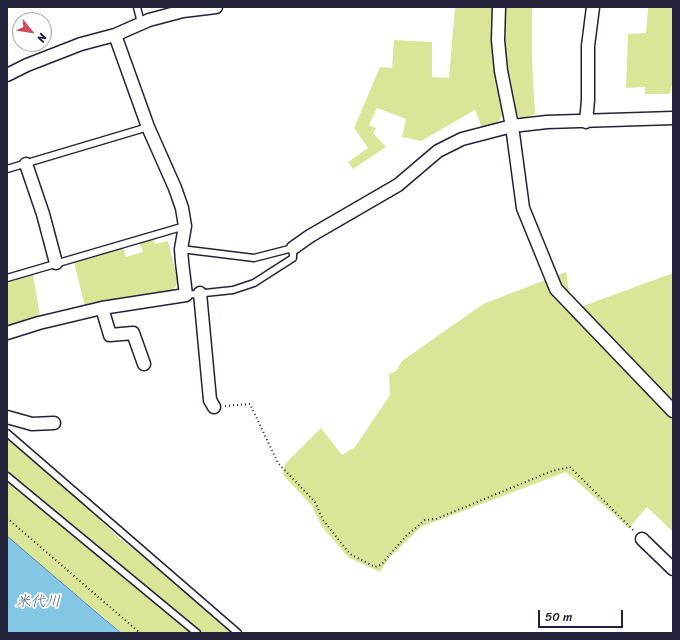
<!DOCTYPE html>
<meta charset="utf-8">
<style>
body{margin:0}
#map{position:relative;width:680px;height:640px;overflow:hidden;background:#fff;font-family:Sriracha,sans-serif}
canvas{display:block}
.frame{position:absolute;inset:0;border:8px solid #22223b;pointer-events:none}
.north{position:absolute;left:12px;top:12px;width:40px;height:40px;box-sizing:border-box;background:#fff;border:1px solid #a7a7b1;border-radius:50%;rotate:120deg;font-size:11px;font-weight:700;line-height:16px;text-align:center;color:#22223b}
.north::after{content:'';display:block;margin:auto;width:14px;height:18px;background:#d1495b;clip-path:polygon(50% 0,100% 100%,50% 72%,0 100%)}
.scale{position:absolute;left:538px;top:610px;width:85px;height:18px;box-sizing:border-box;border:2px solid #22223b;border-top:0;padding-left:5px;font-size:12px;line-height:14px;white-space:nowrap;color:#22223b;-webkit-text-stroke:3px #fff;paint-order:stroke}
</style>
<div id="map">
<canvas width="680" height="640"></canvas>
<div class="frame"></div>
<div class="north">N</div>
<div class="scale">50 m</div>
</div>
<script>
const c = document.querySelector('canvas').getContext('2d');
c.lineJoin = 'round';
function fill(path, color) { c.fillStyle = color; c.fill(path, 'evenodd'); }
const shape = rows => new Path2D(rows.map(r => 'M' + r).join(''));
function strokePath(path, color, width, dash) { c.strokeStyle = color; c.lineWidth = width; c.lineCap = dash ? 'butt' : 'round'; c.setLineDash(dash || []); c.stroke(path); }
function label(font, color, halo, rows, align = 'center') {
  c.font = font + ' Sriracha,"Klee One",sans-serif'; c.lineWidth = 3.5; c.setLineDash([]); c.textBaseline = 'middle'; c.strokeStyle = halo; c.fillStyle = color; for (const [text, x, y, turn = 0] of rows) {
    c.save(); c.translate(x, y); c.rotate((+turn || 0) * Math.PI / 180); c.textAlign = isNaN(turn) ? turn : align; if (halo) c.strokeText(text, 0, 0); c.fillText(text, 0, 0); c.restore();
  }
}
fill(shape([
 [455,7,494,7,504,112,498,122,482,128,475,110,421,141,402,137,406,119,377,108,369,125,376,128,373,133,386,147,353,169,348,162,368,148,354,128,380,67,392,68,394,40,432,42,432,77,449,78],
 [504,7,532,7,532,59,535,114,522,119,513,110,503,33],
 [648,7,673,7,673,86,671,86,670,94,645,94,645,87,626,88,628,34,646,33],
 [153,236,155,244,168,241,178,282,173,291,85,307,73,258,122,244,126,257,143,252,139,240],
 [566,272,572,310,673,273,673,532,647,507,629,528,566,472,421,527,389,558,380,572,349,558,322,527,312,506,283,475,285,464,321,428,342,455,355,447,390,395,389,374,396,371,402,361,483,304],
 [33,275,40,316,7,326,7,283],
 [7,436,62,483,118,537,243,633,122,633,7,536]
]), '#dae597');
const water = shape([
 [7,536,103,618,121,633,7,633,7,536]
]);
fill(water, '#84c7e5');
strokePath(water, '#5d85a1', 1);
const service = shape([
 [137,7,141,23],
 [7,169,148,127],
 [181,249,254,258,293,248,293,258,254,283,233,290,186,295],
 [7,278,185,226],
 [7,433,238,633],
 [7,476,197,633]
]);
const minor = shape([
 [499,7,498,40,501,71,512,126,523,208,556,289,673,411],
 [115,35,149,20,183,11,216,7],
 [7,75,27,65,81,44,115,35,148,127,175,188,182,208,185,226,181,249,182,262,186,295,102,308,39,323,7,333],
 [586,122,588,100,588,46,593,7],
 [26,164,43,214,56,263],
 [293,248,310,236,398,185,438,151,462,139,512,126,547,122,673,118],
 [200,293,210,400,214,407],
 [102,308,110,335,133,333,144,364],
 [7,417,32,424,54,423],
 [642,539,673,569]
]);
strokePath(service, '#22223b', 9);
strokePath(minor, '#22223b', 15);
strokePath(shape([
 [225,406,250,404,278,463,315,502,323,520,350,554,375,567,381,565,406,536,425,520,436,519,552,471,570,467,634,531],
 [7,518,140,633]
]), '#22223b', 2, [1, 3]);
strokePath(service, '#fff', 6);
strokePath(minor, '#fff', 12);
label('italic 15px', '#445c76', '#fff', [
 ["米代川",38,602]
]);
</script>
